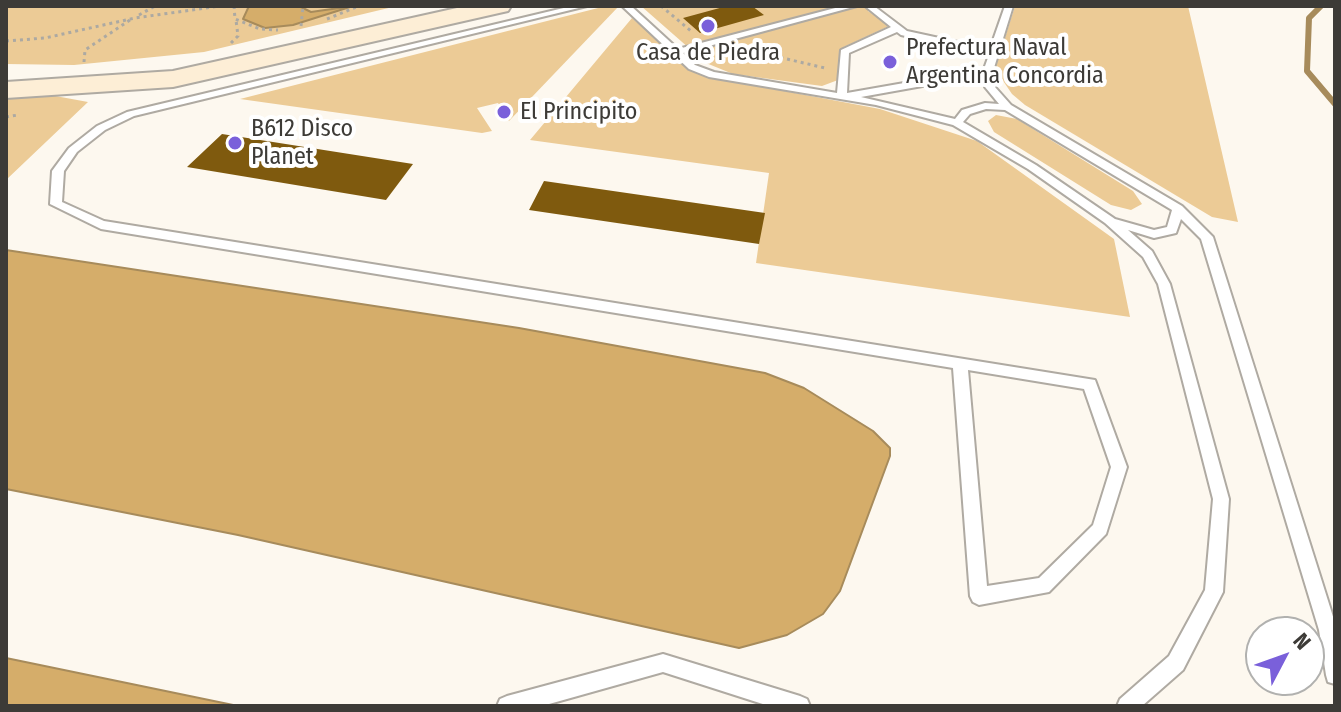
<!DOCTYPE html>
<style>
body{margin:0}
#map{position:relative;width:1341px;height:712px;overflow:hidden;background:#fdf8ef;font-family:"Fira Sans Condensed",sans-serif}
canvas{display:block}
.frame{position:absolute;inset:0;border:8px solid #3d3b37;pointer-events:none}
.north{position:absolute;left:1245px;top:616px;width:80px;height:80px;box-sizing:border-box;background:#fff;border:2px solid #b1b1af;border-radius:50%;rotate:49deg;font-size:22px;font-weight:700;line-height:32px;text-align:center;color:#3d3b37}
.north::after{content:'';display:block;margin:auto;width:28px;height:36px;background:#7a60da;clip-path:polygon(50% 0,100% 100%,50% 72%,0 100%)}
</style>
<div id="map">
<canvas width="1341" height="712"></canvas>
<div class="frame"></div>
<div class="north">N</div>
</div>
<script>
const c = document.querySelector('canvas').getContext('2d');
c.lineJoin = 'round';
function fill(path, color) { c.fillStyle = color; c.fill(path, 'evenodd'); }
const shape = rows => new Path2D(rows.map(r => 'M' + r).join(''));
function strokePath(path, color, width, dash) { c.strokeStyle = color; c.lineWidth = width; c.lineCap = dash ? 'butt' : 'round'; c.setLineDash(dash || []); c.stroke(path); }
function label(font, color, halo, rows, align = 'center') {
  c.font = font + ' "Fira Sans Condensed",sans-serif'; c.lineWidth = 8; c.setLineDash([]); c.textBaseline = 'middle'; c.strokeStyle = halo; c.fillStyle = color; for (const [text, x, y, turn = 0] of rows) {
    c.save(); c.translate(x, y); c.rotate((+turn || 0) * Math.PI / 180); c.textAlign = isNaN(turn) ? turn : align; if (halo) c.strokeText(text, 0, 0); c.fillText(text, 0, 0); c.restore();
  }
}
fill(shape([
 [6,6,397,6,204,52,74,65,6,64],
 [606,6,619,6,509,121,498,103,477,108,492,131,482,133,240,99],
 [641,6,884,6,868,11,887,24,887,27,844,47,838,80,822,86,733,74,706,63],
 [1015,6,1188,6,1238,222,1212,217,1025,105,1012,94,995,69],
 [632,18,690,68,710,77,880,109,977,141,1114,239,1130,317,756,263,769,173,530,140],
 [50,95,88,102,6,180,6,96],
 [996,115,1017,119,1133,191,1142,204,1131,210,1111,205,994,132,988,121]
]), '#eccb96');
const water = shape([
 [249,6,299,6,311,12,353,6,293,25,265,28,243,19,249,6],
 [6,250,519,328,765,373,804,388,873,431,890,448,890,456,840,591,823,614,787,635,739,648,238,535,6,489,6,250],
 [6,658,238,706,6,706,6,658]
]);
fill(water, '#d5ad6a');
strokePath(water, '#a78b5b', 2);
strokePath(shape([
 [1321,6,1309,18,1307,71,1335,104]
]), '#a78b5b', 6);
fill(shape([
 [727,6,752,6,764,15,700,33,683,18],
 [222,134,413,164,386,200,187,167],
 [544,181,765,213,759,244,529,210]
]), '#7f5a0e');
const lane = shape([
 [572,6,587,6,134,116,105,130,77,152,64,171,62,202,104,221,1095,380,1127,467,1106,534,1049,592,979,605,973,602,970,596,953,368,101,229,50,204,52,171,69,148,97,126,127,112,572,6],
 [968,370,1084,389,1111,467,1093,525,1039,578,987,586,968,370],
 [622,6,631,6,678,49,843,6,857,6,683,53,695,65,714,72,837,93,841,50,891,27,865,6,874,6,907,31,990,49,1005,6,1013,6,993,71,995,87,1011,105,1182,206,1213,237,1335,623,1335,684,1328,682,1326,675,1319,630,1201,239,1181,219,1176,233,1154,238,1128,230,1152,251,1170,284,1229,499,1223,592,1183,670,1142,706,1117,706,1120,699,1169,656,1205,590,1213,499,1158,284,1143,257,1105,223,1028,169,953,125,876,105,709,77,689,69,622,6],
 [897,32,901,35,989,55,984,69,847,93,849,53,897,32],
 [984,75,985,87,999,104,985,103,962,110,955,119,861,97,984,75],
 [986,109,1005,110,1172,210,1167,227,1154,230,1115,219,1036,165,963,122,970,114,986,109],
 [663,654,800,696,807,699,810,706,769,706,663,672,542,706,497,706,500,699,507,696,663,654]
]);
const secondary = shape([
 [466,6,511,6,508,11,499,13,173,87,6,98,6,82,173,71,466,6]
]);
strokePath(lane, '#afaaa2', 4);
strokePath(secondary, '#afaaa2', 4);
strokePath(shape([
 [234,6,235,19,260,29,278,30],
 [661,6,691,31],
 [139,15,155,6],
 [327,19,359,6],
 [301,26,303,6],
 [6,41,45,38,135,18,220,6],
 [231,43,238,36,236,20],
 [753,51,825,68],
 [84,62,85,50,130,20],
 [6,117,18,115]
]), '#aca9a2', 3, [3, 4]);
fill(lane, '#fff');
fill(secondary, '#fdeed6');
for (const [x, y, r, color] of [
 [708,26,8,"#7a60da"],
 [890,62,8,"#7a60da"],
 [504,112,8,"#7a60da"],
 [235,143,8,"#7a60da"]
]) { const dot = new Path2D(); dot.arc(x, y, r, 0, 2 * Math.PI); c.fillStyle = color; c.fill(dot); strokePath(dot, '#fff', 3); }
label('24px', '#3d3b37', '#fff', [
 ["Prefectura Naval",906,48],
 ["Argentina Concordia",906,76],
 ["Casa de Piedra",708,53,"center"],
 ["El Principito",520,112],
 ["B612 Disco",251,129],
 ["Planet",251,157]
], 'left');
</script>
